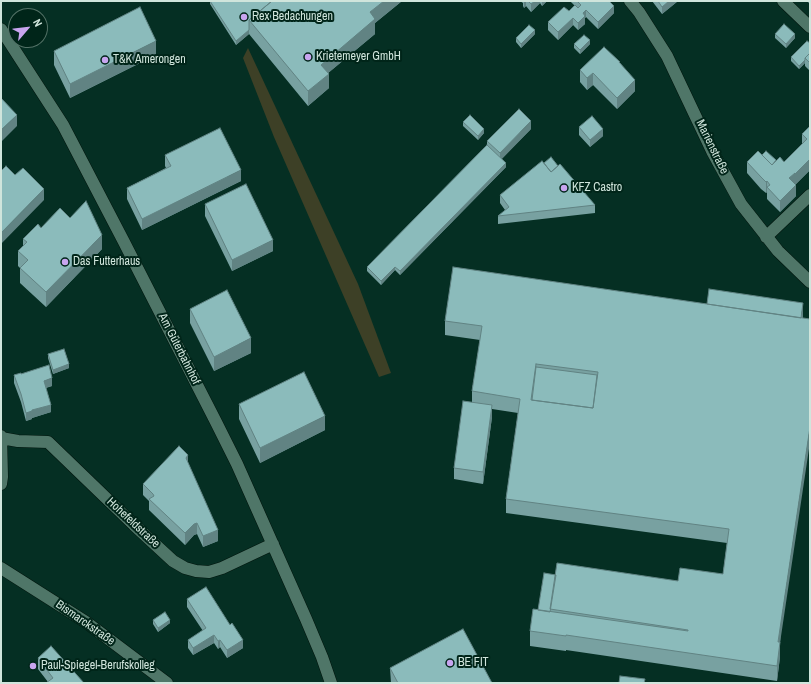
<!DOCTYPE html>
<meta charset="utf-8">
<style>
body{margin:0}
#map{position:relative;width:811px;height:684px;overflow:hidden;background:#052f23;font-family:"Archivo Narrow",sans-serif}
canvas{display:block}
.frame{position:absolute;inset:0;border:2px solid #d0e5dc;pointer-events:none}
.north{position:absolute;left:8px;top:8px;width:40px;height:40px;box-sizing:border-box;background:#002519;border:1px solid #537267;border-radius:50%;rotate:62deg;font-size:11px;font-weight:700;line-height:16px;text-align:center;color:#d0e5dc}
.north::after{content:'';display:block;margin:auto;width:14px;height:18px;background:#c8a5ef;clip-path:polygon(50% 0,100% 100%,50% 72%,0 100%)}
</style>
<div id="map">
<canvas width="811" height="684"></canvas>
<div class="frame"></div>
<div class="north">N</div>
</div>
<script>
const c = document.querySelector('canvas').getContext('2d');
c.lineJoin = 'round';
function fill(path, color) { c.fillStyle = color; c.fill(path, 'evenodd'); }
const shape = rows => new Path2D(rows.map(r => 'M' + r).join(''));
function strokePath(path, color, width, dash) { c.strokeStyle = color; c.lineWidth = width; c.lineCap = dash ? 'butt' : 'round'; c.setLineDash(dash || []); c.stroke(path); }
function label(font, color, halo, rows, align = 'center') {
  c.font = font + ' "Archivo Narrow",sans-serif'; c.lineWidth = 4; c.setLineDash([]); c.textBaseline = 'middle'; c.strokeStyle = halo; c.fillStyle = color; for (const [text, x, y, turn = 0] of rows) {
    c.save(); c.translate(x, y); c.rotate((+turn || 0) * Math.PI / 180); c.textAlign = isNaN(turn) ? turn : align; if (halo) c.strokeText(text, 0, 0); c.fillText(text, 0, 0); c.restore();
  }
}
fill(shape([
 [248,48,358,284,391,373,379,377,274,137,243,58]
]), '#3d4026');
const minor = shape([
 [630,1,639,12,667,56,712,151,741,204,778,251,810,282],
 [783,1,810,27],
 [1,29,63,125,124,242,216,422,237,464,306,619,322,657,331,683],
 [766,237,810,195],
 [1,436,2,477,1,484],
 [1,438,18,441,48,442,134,525,173,561,185,568,196,571,209,572,222,568,273,544],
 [1,568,86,622,167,683]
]);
strokePath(minor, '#00150d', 13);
strokePath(minor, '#4f7668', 12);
fill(shape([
 [210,1,402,1,375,23,375,34,328,73,329,88,308,106,249,34,236,45,210,4],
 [520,1,547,1,542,6,540,3,531,12,526,6,524,8,523,6,523,3],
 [570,1,609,1,614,13,598,29,586,17,585,18,585,24,578,30,573,25,558,40,548,30,548,22,569,11,575,6],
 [652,1,678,1,662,14],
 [807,1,810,1,810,4],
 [535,34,521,48,516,42,516,38],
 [775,34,795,38,786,48,775,38],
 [810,43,810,71,805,66,805,63,799,69,791,61,791,57],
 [574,44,590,44,580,54,574,48],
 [54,51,156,55,70,98,54,65],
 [620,63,635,91,617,109,593,85,587,90,580,82,580,70],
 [463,122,484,133,478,140,463,126],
 [810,126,810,170,795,185,796,196,780,212,767,199,767,192,766,193,761,189,747,173,747,162,762,155,776,160,784,162,802,144,802,134],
 [579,127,603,136,590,147,579,135],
 [531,129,501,159,506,167,400,275,395,270,381,285,367,271,367,267,487,145,487,141],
 [165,155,241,181,142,230,127,199,127,188,166,168,165,166],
 [544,163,558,166,595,205,595,213,498,224,498,216,505,210,500,203,500,195],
 [205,204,273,251,232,271,205,216],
 [41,228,102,249,46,307,20,283,20,268,18,266,18,251,23,246,23,239],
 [707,304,803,314,780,643,780,657,777,681,566,650,566,651,530,646,530,631,538,610,556,575,678,581,723,574,727,543,506,513,506,499,518,413,492,409,492,417,483,484,454,479,454,468,472,402,472,391,480,340,445,335,445,321],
 [190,309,251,353,214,371,190,323],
 [48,354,69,368,53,374,48,358],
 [21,374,52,386,46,388,51,412,32,418,32,419,26,421,21,402,14,383,14,375],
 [239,404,325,430,260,463,239,419],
 [188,463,218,541,203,547,197,534,194,535,185,545,149,510,149,501,143,495,143,484],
 [187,599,243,648,227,658,220,647,218,649,214,643,193,655,188,648,188,640,203,631,187,607],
 [153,620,170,623,158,632,153,624],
 [38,658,84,683,48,682,38,669],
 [390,668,492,683,391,683]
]), '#78a1a1');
fill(shape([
 [384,1,402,1,375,23,375,34,321,79,321,65,370,12],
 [524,1,526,1,526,6,524,8],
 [535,1,540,1,540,3,531,12,531,4],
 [542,1,547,1,542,6],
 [669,1,678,1,662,14,662,7],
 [614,6,614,13,598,29,598,22],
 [586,10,586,17,585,18,585,24,578,30,578,23,583,13],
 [573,18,573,25,558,40,558,32],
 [249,30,249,34,236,45,236,41],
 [535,30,535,34,521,48,521,44],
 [795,34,795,38,786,48,786,44],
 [590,40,590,44,580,54,580,50],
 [156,41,156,55,70,98,70,84],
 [805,60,805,63,799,69,799,66],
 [593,73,593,85,587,90,587,78],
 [329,74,329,88,308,106,308,91],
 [635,80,635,91,617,109,617,98],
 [17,115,17,126,1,142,1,130],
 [531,121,531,129,500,161,500,153],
 [484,129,484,133,478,140,478,136],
 [603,129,603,136,590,147,590,140],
 [810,159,810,170,795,185,795,174],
 [506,163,506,167,400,275,400,271],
 [241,170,241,181,142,230,142,219],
 [795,173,795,184,789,178],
 [767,181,767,192,766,193,766,182],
 [796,185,796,196,780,212,780,201],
 [44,189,44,200,1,244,1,233],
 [102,235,102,249,46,307,46,292],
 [273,240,273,251,232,271,232,260],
 [395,267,395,270,381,285,381,281],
 [803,303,803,314,801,332,801,321],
 [251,338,251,353,214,371,214,357],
 [69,364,69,368,53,374,53,370],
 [52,378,52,386,44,388,44,381],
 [51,405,51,412,32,418,32,419,26,421,26,413,32,410],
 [492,405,492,417,483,484,483,472],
 [325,416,325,430,260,463,260,448],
 [810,427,810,442,780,643,780,657,777,681,777,666,778,642],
 [188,455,188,467,186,458],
 [197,523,197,534,194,535,185,545,185,533,194,524],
 [218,530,218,541,203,547,203,536],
 [170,620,170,623,158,632,158,628],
 [214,635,214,643,193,655,193,648],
 [220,640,220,647,218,649,218,641],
 [243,640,243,648,227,658,227,650]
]), '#618383');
const building = shape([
 [210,1,272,1,249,20,249,30,236,41,210,1],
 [272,1,384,1,370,12,375,19,321,65,329,74,308,91,249,20,272,1],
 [528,1,535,1,531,4,528,1],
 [577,1,609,1,614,6,598,22,586,10,583,13,585,16,578,23,573,18,558,32,548,22,564,7,569,11,575,5,578,8,581,5,577,1],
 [658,1,669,1,662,7,658,1],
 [140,7,156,41,70,84,54,51,140,7],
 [784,24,795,34,786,44,775,34,784,24],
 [529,25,535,30,521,44,516,38,529,25],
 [584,35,590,40,580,50,574,44,584,35],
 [807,41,810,43,810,53,805,58,805,60,799,66,791,57,807,41],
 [604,47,620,62,619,62,635,80,617,98,593,73,587,78,580,70,604,47],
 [810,53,810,63,805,58,810,53],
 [1,98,17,115,1,130,1,98],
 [519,109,531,121,500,153,487,141,519,109],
 [470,115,484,129,478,136,463,122,470,115],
 [592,116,603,129,590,140,579,127,592,116],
 [810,126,810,159,795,174,795,173,789,178,796,185,780,201,767,187,770,185,767,181,766,182,761,177,747,162,758,151,772,165,780,157,784,162,807,139,802,134,810,126],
 [220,128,241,170,142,219,127,188,171,166,165,155,220,128],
 [487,145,506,163,400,271,395,267,381,281,367,267,487,145],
 [766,151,776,160,772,165,762,155,766,151],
 [551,157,558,166,551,172,544,163,551,157],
 [542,161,551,172,560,164,595,205,498,216,509,207,500,195,542,161],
 [6,166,15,175,23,168,44,189,1,233,1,171,6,166],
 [246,184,273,240,232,260,205,204,246,184],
 [86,201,102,235,46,292,20,268,28,260,18,251,27,242,23,239,38,224,41,228,60,208,70,218,86,201],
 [453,267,810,319,810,427,778,642,780,642,777,666,566,635,566,636,530,631,533,609,688,631,688,630,550,609,557,563,678,581,680,568,723,574,729,529,506,499,520,399,472,391,482,326,445,321,453,267],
 [536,364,598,372,593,408,531,400,536,364],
 [709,289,803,303,801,318,707,304,709,289],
 [227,290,251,338,214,357,190,309,227,290],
 [64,349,69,364,53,370,48,354,64,349],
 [49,365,52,378,44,381,51,405,32,410,32,411,26,413,21,394,14,375,21,373,21,374,49,365],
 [536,367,597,375,593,408,532,400,536,367],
 [304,372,325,416,260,448,239,404,304,372],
 [463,401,492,405,483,472,454,468,463,401],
 [179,446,188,455,186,458,218,530,203,536,197,523,194,524,185,533,149,499,154,496,153,494,143,484,179,446],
 [544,573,556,575,550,612,538,610,544,573],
 [206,587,230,625,232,623,243,640,227,650,220,640,218,641,214,635,193,648,188,640,206,628,187,599,206,587],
 [165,612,170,620,158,628,153,620,165,612],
 [463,629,492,683,398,683,390,668,463,629],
 [51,646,84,683,46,683,53,678,38,658,51,646],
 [620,676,645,679,644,683,619,683,620,676]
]);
fill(building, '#8bbbbb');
strokePath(building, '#618383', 1);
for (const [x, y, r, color] of [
 [244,17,4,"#c8a5ef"],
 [308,57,4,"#c8a5ef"],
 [105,60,4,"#c8a5ef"],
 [564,188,4,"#c8a5ef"],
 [65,262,4,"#c8a5ef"],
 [450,663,4,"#c8a5ef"],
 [33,666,4,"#c8a5ef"]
]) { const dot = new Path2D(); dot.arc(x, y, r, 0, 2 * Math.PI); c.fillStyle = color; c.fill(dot); strokePath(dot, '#002519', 1.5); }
label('12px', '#d0e5dc', '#002519', [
 ["Rex Bedachungen",252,17],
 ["Krietemeyer GmbH",316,57],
 ["T&K Amerongen",113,60],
 ["KFZ Castro",572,188],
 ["Das Futterhaus",73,262],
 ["BE FIT",458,663],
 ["Paul-Spiegel-Berufskolleg",41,666]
], 'left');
label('12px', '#d0e5dc', '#002519', [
 ["Marienstraße",712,147,64],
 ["Am Güterbahnhof",179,349,63],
 ["Hohefeldstraße",133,523,43],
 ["Bismarckstraße",85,623,35]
]);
</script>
